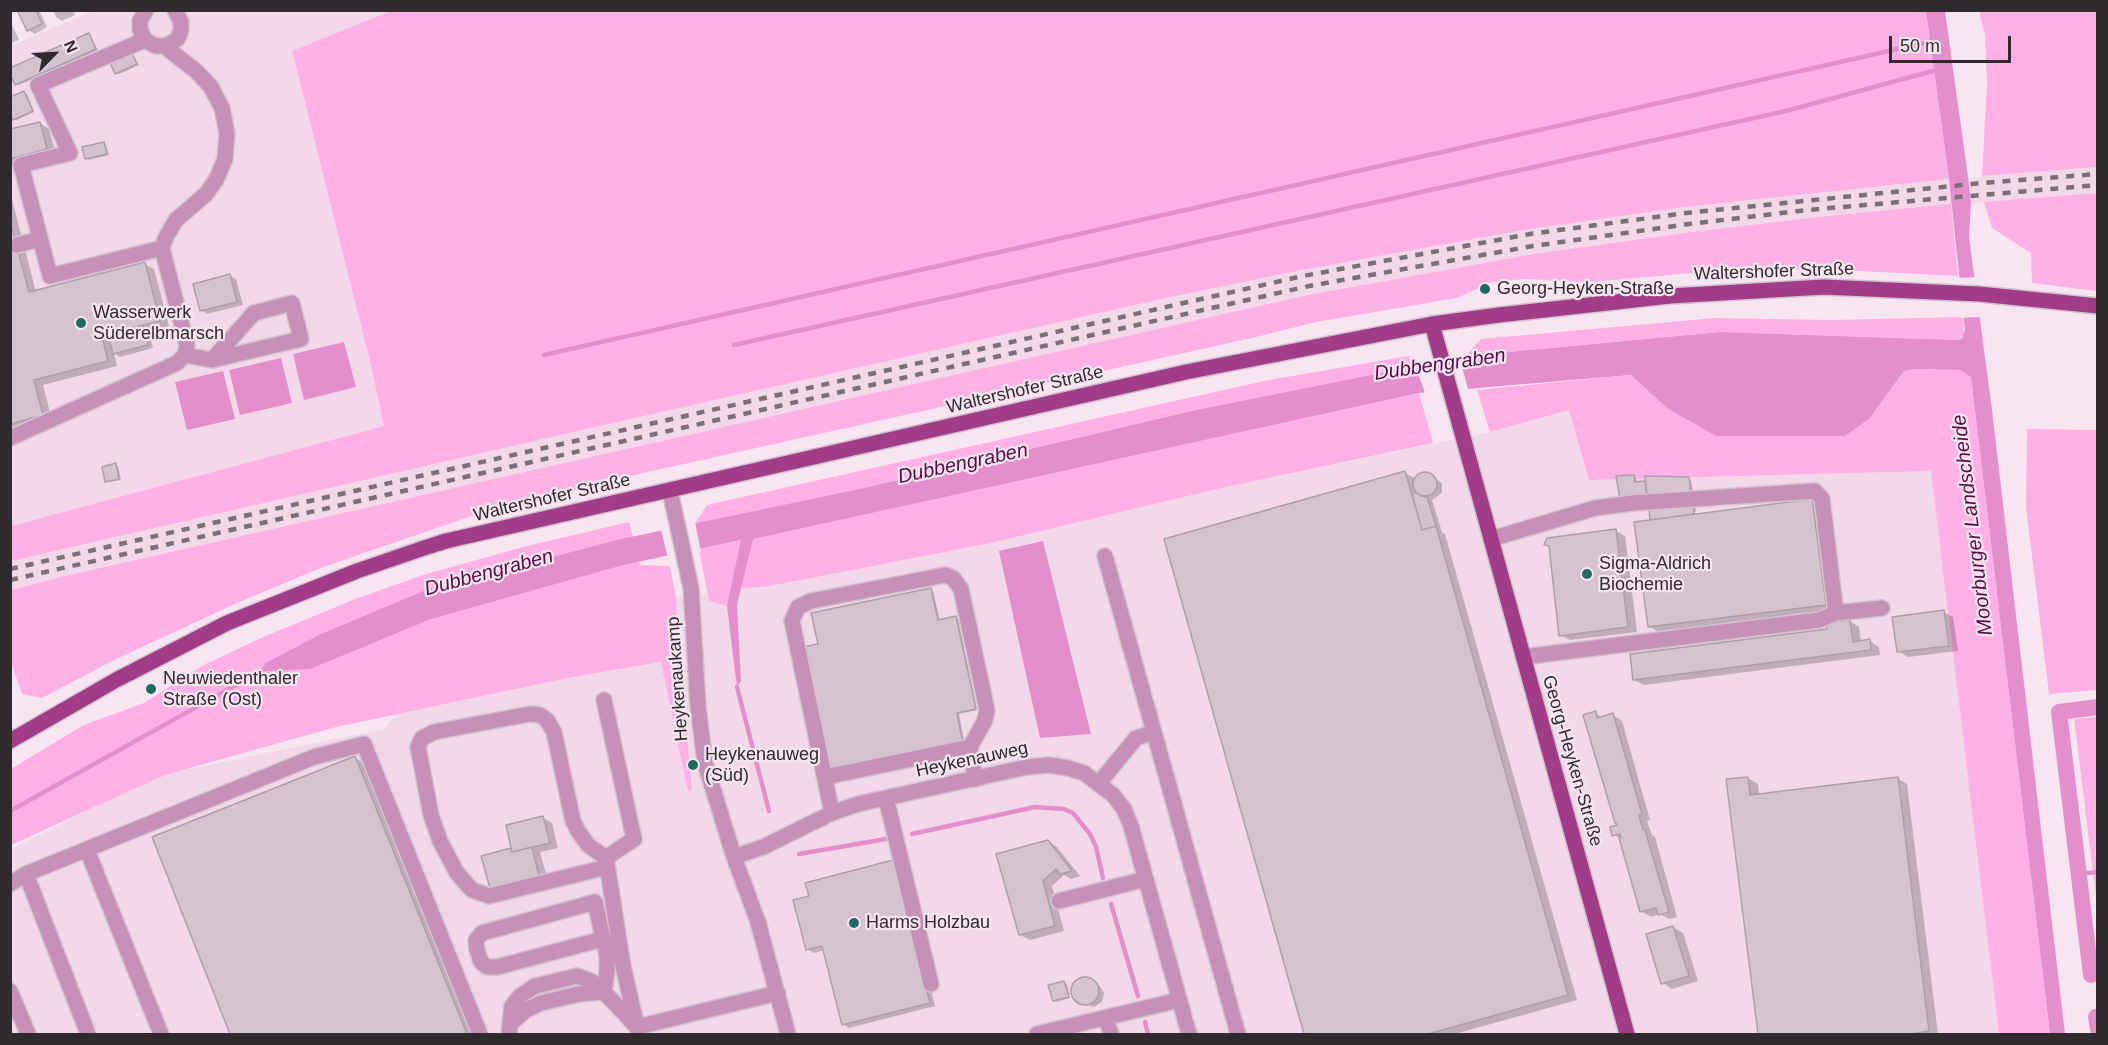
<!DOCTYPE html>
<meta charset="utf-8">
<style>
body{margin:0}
#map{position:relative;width:2108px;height:1045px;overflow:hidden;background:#f8e5f2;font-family:Arial,sans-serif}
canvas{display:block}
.frame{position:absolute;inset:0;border:12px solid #30292e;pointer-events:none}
.north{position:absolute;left:24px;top:24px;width:60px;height:60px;-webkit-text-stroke:4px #f8e5f2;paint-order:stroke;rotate:66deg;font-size:16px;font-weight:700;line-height:24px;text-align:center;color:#30292e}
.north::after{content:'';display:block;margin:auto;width:21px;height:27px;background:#30292e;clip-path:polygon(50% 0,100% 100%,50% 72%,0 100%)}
.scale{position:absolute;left:1889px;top:36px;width:122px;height:27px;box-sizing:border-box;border:3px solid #30292e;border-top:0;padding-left:8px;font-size:18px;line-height:21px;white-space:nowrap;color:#30292e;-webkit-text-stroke:4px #f8e5f2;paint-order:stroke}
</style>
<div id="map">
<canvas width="2108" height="1045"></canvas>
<div class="frame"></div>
<div class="north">N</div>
<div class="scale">50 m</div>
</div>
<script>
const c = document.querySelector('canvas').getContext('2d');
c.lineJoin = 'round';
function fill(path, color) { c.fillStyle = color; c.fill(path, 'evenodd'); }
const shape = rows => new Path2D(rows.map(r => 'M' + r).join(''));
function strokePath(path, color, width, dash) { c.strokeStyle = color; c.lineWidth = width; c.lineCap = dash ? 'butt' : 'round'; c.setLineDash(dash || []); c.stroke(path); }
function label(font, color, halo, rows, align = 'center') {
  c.font = font + ' Arial,sans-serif'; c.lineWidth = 4.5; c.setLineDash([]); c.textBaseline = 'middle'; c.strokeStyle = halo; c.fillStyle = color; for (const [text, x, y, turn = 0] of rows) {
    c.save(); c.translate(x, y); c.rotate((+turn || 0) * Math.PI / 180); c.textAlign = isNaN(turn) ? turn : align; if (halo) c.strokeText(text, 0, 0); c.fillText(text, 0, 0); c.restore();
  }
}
fill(shape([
 [93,11,391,11,292,51,369,357,384,426,11,526,10,46],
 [2097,167,2097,193,1809,218,1692,232,1534,254,1308,295,11,590,10,561,626,420,1166,298,1302,270,1529,229,1685,207,1949,179],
 [1569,409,1589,480,1931,471,2011,1034,11,1034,11,849,153,778,169,773,384,729,398,714,573,677,661,662,678,661,676,597,774,585,991,543,1217,489,1490,432]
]), '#f2d8e9');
fill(shape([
 [391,11,1926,11,1949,179,1685,207,1529,229,1302,270,1166,298,626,420,11,561,11,526,384,426,369,357,292,51],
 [1979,11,2097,11,2097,167,1982,176,1987,84,1985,35],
 [2097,193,2097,291,2032,283,2031,253,1992,228,1984,202],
 [1951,204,1958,276,1820,269,1703,272,1591,282,1524,279,1492,282,1457,298,1316,322,1256,337,639,474,472,516,323,567,237,603,114,660,42,698,22,694,11,663,11,590,65,576,1308,295,1534,254,1692,232,1809,218],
 [1963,317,1964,335,1958,340,1720,332,1466,356,1481,339,1715,318,1831,320],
 [1409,356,1412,367,1196,410,864,488,695,524,707,505,1269,380],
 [1915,369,1960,370,1971,377,2050,1034,1999,1034,1931,471,1589,480,1569,410,1490,432,1477,390,1631,375,1668,409,1716,436,1845,436,1869,419,1904,371],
 [1419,393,1433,443,1217,489,991,543,770,586,740,589,752,539],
 [2027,429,2097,430,2097,690,2049,694,2026,507],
 [629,522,640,565,670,566,676,597,679,661,692,789,688,791,661,662,573,677,336,727,165,775,11,845,11,769,84,725,144,703,202,666,263,637,358,598,423,575,523,547],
 [742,540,727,606,709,601,699,549],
 [2097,717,2098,717,2097,905,2074,719]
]), '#ffb0e7');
fill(shape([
 [1926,11,1945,11,1968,177,1971,203,1969,237,1992,410,2065,1034,2050,1034,1971,377,1960,370,1915,369,1904,371,1869,419,1845,436,1716,436,1668,409,1631,375,1419,393,753,539,737,605,741,681,737,687,727,606,741,540,623,565,431,619,310,669,268,671,265,668,264,664,321,634,426,590,621,539,864,488,1196,410,1466,356,1720,332,1958,340,1962,338,1965,330,1949,179],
 [344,342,356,387,304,400,293,354],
 [281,358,292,403,240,415,229,370],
 [223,371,235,419,187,430,175,382],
 [1043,541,1091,734,1040,738,999,551]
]), '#e48fcc');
fill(shape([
 [1978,277,1981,317,1960,318,1957,278],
 [1459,355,1469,393,1426,396,1415,364],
 [695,522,701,552,668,559,661,529]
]), '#f8e5f2');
fill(shape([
 [19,10,39,10,47,27,35,34,28,30],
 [53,10,73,10,75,15,62,21,56,17],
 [10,21,19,40,10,43],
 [89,35,98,50,19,85,16,84],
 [131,52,139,65,119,74,116,73],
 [24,93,27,94,34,112,17,120,14,118],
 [40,123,49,129,56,154,10,166,10,131],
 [103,143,106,145,109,155,89,160,87,158],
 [10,192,36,292,144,264,154,269,169,326,149,331,153,348,120,357,114,353,117,366,43,385,52,420,18,429,10,425],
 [230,276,236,279,243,305,207,314,201,310],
 [116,465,118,466,121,480,109,482,106,481],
 [1405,473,1414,478,1416,482,1419,475,1426,473,1442,483,1442,493,1432,500,1442,532,1445,534,1577,1000,1455,1034,1305,1034,1166,540],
 [1634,477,1636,478,1637,483,1689,478,1691,480,1696,512,1675,515,1675,518,1812,501,1822,506,1835,609,1659,632,1649,626,1651,521,1649,497,1624,499],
 [1616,531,1625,536,1637,632,1570,640,1560,635,1551,547],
 [931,589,933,591,940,621,956,618,958,619,977,710,959,714,965,745,819,645],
 [1944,612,1953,617,1958,651,1908,657,1898,651],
 [1850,621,1859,627,1861,642,1870,641,1879,647,1880,655,1644,685,1634,680,1829,631],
 [1595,713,1603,718,1613,715,1622,721,1650,820,1647,821,1652,835,1655,837,1677,917,1669,919,1660,914,1651,917,1641,911,1621,839,1614,835,1619,826],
 [355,758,365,763,473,1034,232,1034,154,838],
 [1748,778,1758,784,1759,795,1897,778,1907,784,1938,1034,1759,1034,1728,781],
 [543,818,552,823,558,848,540,852,548,881,501,893,491,887,483,857,513,849],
 [1047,841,1057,847,1080,876,1071,879,1064,875,1052,886,1064,931,1030,940,1020,935],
 [893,862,899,865,935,1006,849,1028,843,1024,824,950,814,953,807,949,811,898],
 [1673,927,1683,933,1698,981,1672,989,1663,983],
 [1082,979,1099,985,1104,993,1102,1002,1094,1007,1078,1001,1073,993,1075,984],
 [1064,983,1067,984,1070,998,1056,1002,1054,1000]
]), '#0003');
strokePath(shape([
 [734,345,1790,110,1940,69],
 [544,355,1933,41],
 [737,687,769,811],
 [10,811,270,666],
 [912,834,1035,807,1064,809,1073,813,1090,834,1096,847,1103,878],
 [799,854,886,839],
 [2078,874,2098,872],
 [1111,904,1138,996],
 [1145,1022,1148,1034]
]), '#e48fcc', 4.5);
strokePath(shape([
 [2091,975,2059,712,2098,707],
 [2096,1017,2098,1029]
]), '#e48fcc', 16);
const building = shape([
 [17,10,36,10,42,24,27,31,17,10],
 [89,33,96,49,15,85,10,74,10,68,89,33],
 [131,51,137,64,115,74,109,61,131,51],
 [24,91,33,111,13,120,10,114,10,97,24,91],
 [40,122,47,149,10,159,10,129,40,122],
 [104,142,107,154,85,159,82,147,104,142],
 [10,221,29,292,145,262,160,321,102,336,108,361,34,380,43,415,10,424,10,221],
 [230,274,237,302,200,311,193,284,230,274],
 [143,325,148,345,113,354,108,334,143,325],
 [116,463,119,479,105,482,102,467,116,463],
 [1405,471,1422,530,1436,526,1568,995,1428,1034,1304,1034,1164,539,1405,471],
 '1413 484a12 12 0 1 1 24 0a12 12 0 1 1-24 0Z',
 [1634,475,1635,482,1645,481,1647,496,1620,499,1616,476,1634,475],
 [1645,476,1689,477,1694,514,1650,520,1645,476],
 [1416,492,1421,496,1427,497,1436,526,1422,530,1412,494,1416,492],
 [1812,499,1826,605,1648,627,1634,522,1812,499],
 [1616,529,1628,627,1559,636,1549,546,1544,545,1547,538,1616,529],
 [931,588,938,620,956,616,976,709,957,713,963,744,830,772,803,647,818,644,811,613,931,588],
 [1944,610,1949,646,1897,652,1892,617,1944,610],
 [1850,620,1853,642,1870,639,1871,650,1633,680,1630,654,1827,629,1826,623,1850,620],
 [1596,711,1597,718,1613,713,1642,814,1639,815,1643,830,1645,830,1669,912,1658,915,1656,908,1640,912,1619,838,1621,837,1620,834,1612,836,1610,827,1617,825,1616,823,1615,823,1583,715,1596,711],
 [355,756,467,1034,230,1034,152,837,355,756],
 [1748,777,1750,795,1898,777,1929,1031,1911,1034,1758,1034,1726,779,1748,777],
 [543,816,550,843,512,852,506,825,543,816],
 [1048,840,1072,871,1060,874,1056,869,1043,881,1055,926,1019,935,996,854,1048,840],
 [532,847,539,876,490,888,481,856,511,848,512,852,532,847],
 [893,860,930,1003,842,1025,822,946,806,950,793,900,809,896,805,883,893,860],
 [1673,926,1689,976,1661,984,1646,934,1673,926],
 '1071 991a14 14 0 1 1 28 0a14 14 0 1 1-28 0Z',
 [1064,981,1069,997,1053,1001,1048,985,1064,981]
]);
fill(building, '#d5c3cf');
strokePath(building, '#b09eaa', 1.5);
const minor = shape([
 [146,10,140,21,140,29,143,37,148,42,156,46,164,46,172,43,178,38,181,30,181,22,175,10],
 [17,245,40,239],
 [162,248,166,237,176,220,206,194,216,180,225,159,227,133,222,108,211,87,196,71,164,46],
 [185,355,212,360,301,339,292,303,254,313,212,360],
 [10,438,177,363,185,355,187,345,162,248,50,276,21,165,70,153,38,85,145,40],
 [670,491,691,588,698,706,705,763,734,857,758,922,788,1034],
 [1491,539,1595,508,1633,503,1815,491,1822,499,1836,613],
 [1105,556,1238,1034],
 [1523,657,1819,620,1836,613,1882,608],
 [604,700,634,839,606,858,623,966,637,1027],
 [825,777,970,747],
 [1099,783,1136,738,1154,732],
 [886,798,931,984],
 [832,813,792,621,798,607,811,601,945,575,953,578,961,589,987,710,985,720,970,747,975,779],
 [87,850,161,1034],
 [734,857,763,847,832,813,858,804,1027,767,1049,765,1068,768,1084,773,1113,795,1124,809,1131,826,1189,1034],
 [606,858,588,845,578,831,573,821,554,732,547,720,540,715,530,714,434,732,422,738,418,747,431,815,440,841,457,873,472,890,489,896,607,867],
 [26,874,88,1034],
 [10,884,26,874,314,757,364,744,480,1034],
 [1059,901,1146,879],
 [603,939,497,967,487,967,481,962,477,950,476,940,482,933,595,902,607,956,607,971,604,992],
 [10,991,28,1034],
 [1106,1018,1111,1034],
 [510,1024,512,1006,520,996,535,986,577,976,591,981,604,992],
 [509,1034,510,1024,526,1010,541,1003,579,994,604,992,637,1027],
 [639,1034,637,1027,778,993],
 [1037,1034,1179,1000]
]);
const major = shape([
 [1432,324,1627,1034],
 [10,741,116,680,227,623,357,571,421,549,446,541,1186,372,1432,324,1499,315,1670,296,1824,287,1979,294,2098,306]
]);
strokePath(minor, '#d4c3cf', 18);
strokePath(major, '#d4c3cf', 18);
strokePath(minor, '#c790b7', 15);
strokePath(major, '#a03c88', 15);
strokePath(shape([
 [10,569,1303,276,1530,234,1686,213,1982,183,2098,174],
 [10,580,1309,286,1533,246,1689,224,1807,210,2098,185]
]), '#7c7078', 4.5, [8, 8]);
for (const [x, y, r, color] of [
 [1485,289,6,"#1f6a64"],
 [81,323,6,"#1f6a64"],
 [1587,574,6,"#1f6a64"],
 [151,689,6,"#1f6a64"],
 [693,765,6,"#1f6a64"],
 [854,923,6,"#1f6a64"]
]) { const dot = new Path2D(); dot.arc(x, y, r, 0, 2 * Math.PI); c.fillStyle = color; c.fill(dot); strokePath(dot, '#f8e5f2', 2); }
label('18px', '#30292e', '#f8e5f2', [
 ["Waltershofer Straße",1774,272,-2],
 ["Waltershofer Straße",1025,390,-13],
 ["Waltershofer Straße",552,498,-13],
 ["Heykenaukamp",678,679,-94],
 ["Heykenauweg",972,760,-12],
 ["Georg-Heyken-Straße",1572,761,74]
]);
label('18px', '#30292e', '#f8e5f2', [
 ["Georg-Heyken-Straße",1497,289],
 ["Wasserwerk",93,313],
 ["Süderelbmarsch",93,334],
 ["Sigma-Aldrich",1599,564],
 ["Biochemie",1599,585],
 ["Neuwiedenthaler",163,679],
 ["Straße (Ost)",163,700],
 ["Heykenauweg",705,755],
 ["(Süd)",705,776],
 ["Harms Holzbau",866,923]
], 'left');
label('italic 20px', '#570b47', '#f8e5f2', [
 ["Dubbengraben",1440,365,-8],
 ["Dubbengraben",963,464,-12],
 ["Moorburger Landscheide",1973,525,-97],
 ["Dubbengraben",489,573,-15]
]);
</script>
